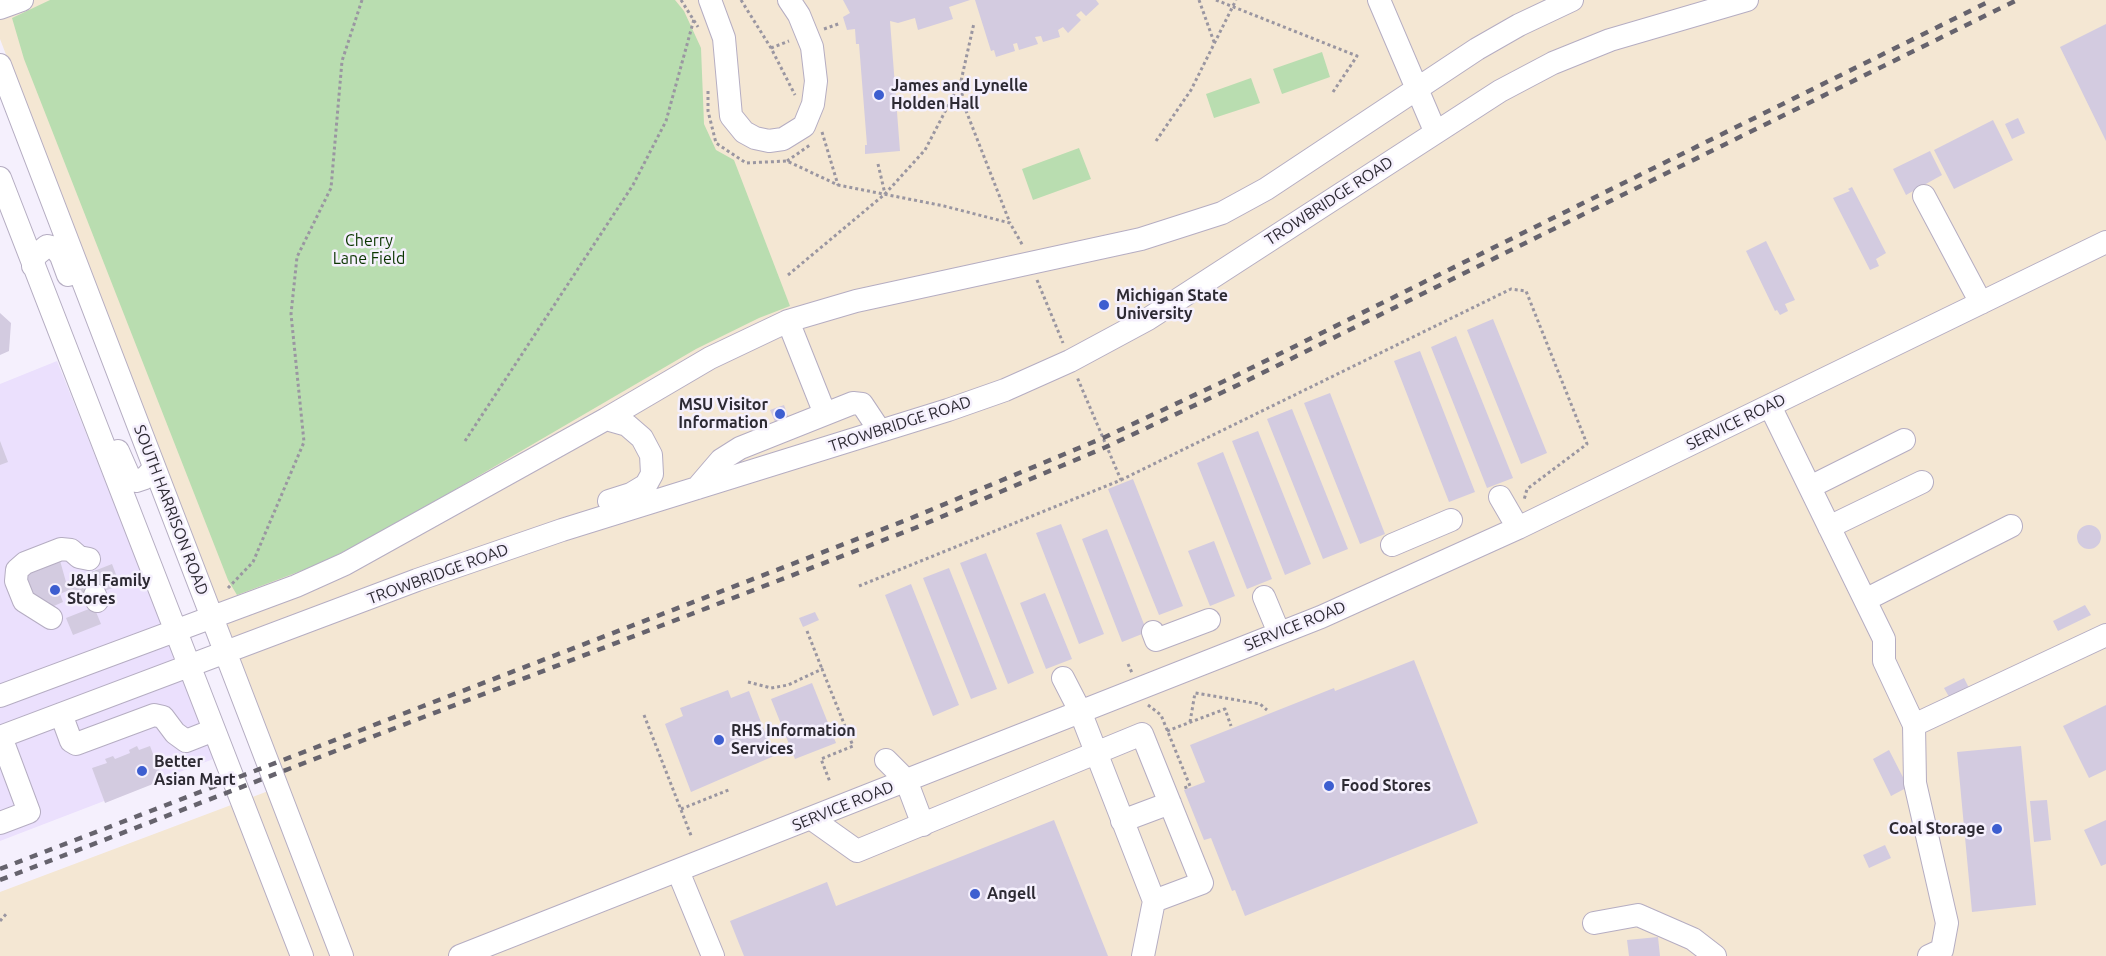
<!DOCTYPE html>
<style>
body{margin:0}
canvas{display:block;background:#f5f0fd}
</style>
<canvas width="2106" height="956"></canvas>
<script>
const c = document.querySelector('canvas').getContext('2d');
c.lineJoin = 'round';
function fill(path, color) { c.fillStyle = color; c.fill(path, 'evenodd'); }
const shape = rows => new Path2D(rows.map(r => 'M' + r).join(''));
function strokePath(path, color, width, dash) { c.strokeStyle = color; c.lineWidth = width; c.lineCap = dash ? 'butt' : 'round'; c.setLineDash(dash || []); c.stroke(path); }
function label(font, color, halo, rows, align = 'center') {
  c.font = font + ' Ubuntu,sans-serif'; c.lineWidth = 5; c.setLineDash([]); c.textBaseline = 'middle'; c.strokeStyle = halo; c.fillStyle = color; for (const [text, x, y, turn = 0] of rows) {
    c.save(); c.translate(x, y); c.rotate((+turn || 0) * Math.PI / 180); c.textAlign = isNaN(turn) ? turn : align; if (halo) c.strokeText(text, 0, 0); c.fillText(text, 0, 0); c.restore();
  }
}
fill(shape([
 [57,361,216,758,0,841,0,384]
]), '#ebe0fd');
fill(shape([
 [0,0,2106,0,2106,956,0,956,0,892,287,784,0,39]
]), '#f4e7d3');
fill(shape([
 [50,0,675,0,684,11,701,48,704,124,716,150,734,160,790,306,759,318,696,349,372,538,314,566,237,595,228,580,24,59,12,18],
 [1322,52,1330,77,1282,94,1273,69],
 [1251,78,1260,103,1214,118,1206,94],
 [1079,148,1091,179,1033,200,1022,169]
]), '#b9ddb0');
fill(shape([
 [843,0,970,0,949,7,953,19,918,30,915,18,898,23,890,21,900,151,865,154,865,145,867,145,859,44,856,44,855,29,847,30,843,17,850,13],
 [975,0,1096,0,1099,4,1086,16,1081,11,1076,15,1081,20,1068,33,1063,27,1058,30,1060,37,1043,42,1041,36,1035,37,1038,44,1019,50,1017,43,1013,44,1015,51,996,57,994,50,991,51],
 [2106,24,2106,141,2060,47],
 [2018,118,2025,133,2012,139,2005,124],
 [1993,120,2013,160,1954,189,1934,150],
 [1930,151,1942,175,1906,195,1893,169],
 [1852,187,1886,253,1876,259,1879,266,1870,270,1833,198,1850,191,1848,189],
 [1766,241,1795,300,1785,304,1788,311,1780,315,1777,310,1775,311,1746,251],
 [0,313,11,323,9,351,0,355],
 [1493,319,1547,453,1521,464,1467,330],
 [1456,336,1513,478,1487,488,1431,347],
 [1420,351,1475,492,1449,502,1394,361],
 [1330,393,1385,534,1360,544,1304,403],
 [784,405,789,419,776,424,770,410],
 [1292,409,1348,549,1323,559,1267,419],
 [1258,431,1311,564,1285,575,1232,441],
 [0,441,8,462,0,465],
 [1223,452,1272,579,1247,589,1197,463],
 [1133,479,1183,606,1159,615,1108,489],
 [1061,524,1104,634,1079,644,1036,533],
 '2077 537a12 12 0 1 1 24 0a12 12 0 1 1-24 0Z',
 [1107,529,1147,632,1122,642,1082,539],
 [1214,541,1235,596,1210,606,1188,551],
 [986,553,1034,673,1008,684,960,563],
 [59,557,66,582,112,564,120,585,74,603,69,590,60,594,63,602,47,609,37,603,24,570],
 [949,568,997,689,971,699,923,578],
 [911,584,959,705,933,716,885,595],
 [1045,593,1072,659,1046,669,1020,603],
 [2085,605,2091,615,2058,631,2053,621],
 [94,607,101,624,73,635,66,618],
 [815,612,819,620,803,627,799,618],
 [1414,660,1478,823,1245,916,1235,890,1232,891,1211,838,1204,840,1184,790,1205,782,1190,745,1334,688,1335,691],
 [1964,678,1971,692,1952,702,1944,688],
 [812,683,836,743,795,759,771,699],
 [728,690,731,698,749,691,774,756,691,792,665,724,683,716,680,708],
 [2106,705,2106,770,2089,778,2063,726],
 [137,746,139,750,150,746,163,780,105,803,92,768,107,763,105,759,113,756,115,759,130,753,129,750],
 [2021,746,2036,905,1972,912,1957,752],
 [1889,750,1908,787,1891,796,1873,759],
 [2047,800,2051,840,2034,842,2030,801],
 [1054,820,1108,956,744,956,730,921,827,882,836,906],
 [2106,820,2106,864,2101,866,2084,830],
 [1885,845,1891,858,1869,868,1863,855],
 [1658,937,1660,956,1629,956,1627,940]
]), '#d3cbe0');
strokePath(shape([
 [87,574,95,595]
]), '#cdc8d5', 22, [22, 11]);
const minor = shape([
 [710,0,724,38,731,116,744,132,755,138,769,141,783,139,804,126,813,104,816,81,812,47,799,15,789,0],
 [1379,0,1435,131],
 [0,8,22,0],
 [0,65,342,956],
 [0,178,302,956],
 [1924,196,1981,303],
 [33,266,35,256,47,246,55,248,61,256,68,275],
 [788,321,825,414],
 [1770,406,1884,639,1884,661,1914,725,1915,783,1947,923,1942,950,1929,956],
 [606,419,627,425,642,438,651,455,652,474,646,485,631,494,609,501],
 [118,451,129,476,136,481,145,478,154,468],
 [1810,487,1904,440],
 [697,488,721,460,740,448,853,403,862,404,880,431],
 [1500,497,1518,528],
 [1829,527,1922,482],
 [1392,545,1451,520],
 [95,595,97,601],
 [1264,597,1279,633],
 [1865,600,2011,526],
 [51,618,24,601,16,581,17,570,25,563,61,549,71,550,79,557,89,559],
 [1153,632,1156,640,1209,620],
 [1063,678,1080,711,1154,901,1143,956],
 [0,696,296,586,345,564,606,419,710,358,788,321,856,301,1141,239,1222,213,1266,189,1477,49,1519,25,1572,0],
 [61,714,71,741,76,744,154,715,163,717,175,733,186,741,214,730],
 [1914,725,2106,635],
 [0,737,417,580,562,530,948,410,1005,390,1070,361,1148,319,1500,91,1553,63,1610,40,1747,0],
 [886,760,906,780,923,825],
 [812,819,857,851,1142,734,1202,883,1154,901],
 [1122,821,1170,803],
 [0,823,29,812,1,737],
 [678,871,713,956],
 [1594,923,1638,915,1693,939,1715,956],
 [460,956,1321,617,1518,528,2106,242]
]);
strokePath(minor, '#b5adc2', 24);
strokePath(shape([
 [681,0,698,27],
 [741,0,771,48,795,95],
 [1199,0,1214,42],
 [1216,0,1357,56,1333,92],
 [824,29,841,23],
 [771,48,789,41],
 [961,81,963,103,1010,223],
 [708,91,708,111,716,143,746,163,787,161,838,185,944,206,1010,223,1023,246],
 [822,132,838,185],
 [1156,141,1191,90,1236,0],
 [787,161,810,145],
 [878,164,885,194],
 [788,275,885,194,925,150,961,81,974,23],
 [1037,280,1063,343],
 [465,441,633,185,666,121,694,19],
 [1121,480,1511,289,1526,291,1587,444,1527,489,1524,500],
 [859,586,1121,480,1077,377],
 [228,588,253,562,304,442,291,314,297,257,331,188,342,61,362,0],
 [807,631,822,669],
 [1128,664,1132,673],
 [748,682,771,688,788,685,822,669,853,746,821,759,830,782],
 [1148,705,1161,715,1190,786,1184,788],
 [644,715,692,838],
 [1190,722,1195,693,1260,704,1267,710],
 [1167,731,1225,709,1231,726],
 [681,809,731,789],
 [0,921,8,912]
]), '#9a96a1', 3, [3, 3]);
strokePath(minor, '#fff', 22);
strokePath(shape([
 [0,869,909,519,1103,438,1235,376,1992,0],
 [0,880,915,528,1106,447,1240,384,2017,0]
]), '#66636d', 4.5, [8, 8]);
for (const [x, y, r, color] of [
 [879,95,6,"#3d5ed0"],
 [1104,305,6,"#3d5ed0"],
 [780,414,6,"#3d5ed0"],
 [55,590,6,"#3d5ed0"],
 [719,740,6,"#3d5ed0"],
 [142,771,6,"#3d5ed0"],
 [1329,786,6,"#3d5ed0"],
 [1997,829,6,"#3d5ed0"],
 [975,894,6,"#3d5ed0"]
]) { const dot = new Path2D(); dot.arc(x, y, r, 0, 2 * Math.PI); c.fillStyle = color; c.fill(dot); strokePath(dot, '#f5f0fd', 2); }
label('bold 16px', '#2d2a33', '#f5f0fd', [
 ["James and Lynelle",891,86],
 ["Holden Hall",891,104],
 ["Michigan State",1116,296],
 ["University",1116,314],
 ["MSU Visitor",768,405,"right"],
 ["Information",768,423,"right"],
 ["J&H Family",67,581],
 ["Stores",67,599],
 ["RHS Information",731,731],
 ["Services",731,749],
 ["Better",154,762],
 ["Asian Mart",154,780],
 ["Food Stores",1341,786],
 ["Coal Storage",1985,829,"right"],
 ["Angell",987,894]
], 'left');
label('16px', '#2d2a33', '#f5f0fd', [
 ["TROWBRIDGE ROAD",1329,201,-33],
 ["SERVICE ROAD",1736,422,-26],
 ["TROWBRIDGE ROAD",900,424,-18],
 ["SOUTH HARRISON ROAD",171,510,69],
 ["TROWBRIDGE ROAD",438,574,-20],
 ["SERVICE ROAD",1295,626,-22],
 ["SERVICE ROAD",843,806,-22]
]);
label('16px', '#0b3600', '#f5f0fd', [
 ["Cherry",369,241],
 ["Lane Field",369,259]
]);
</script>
